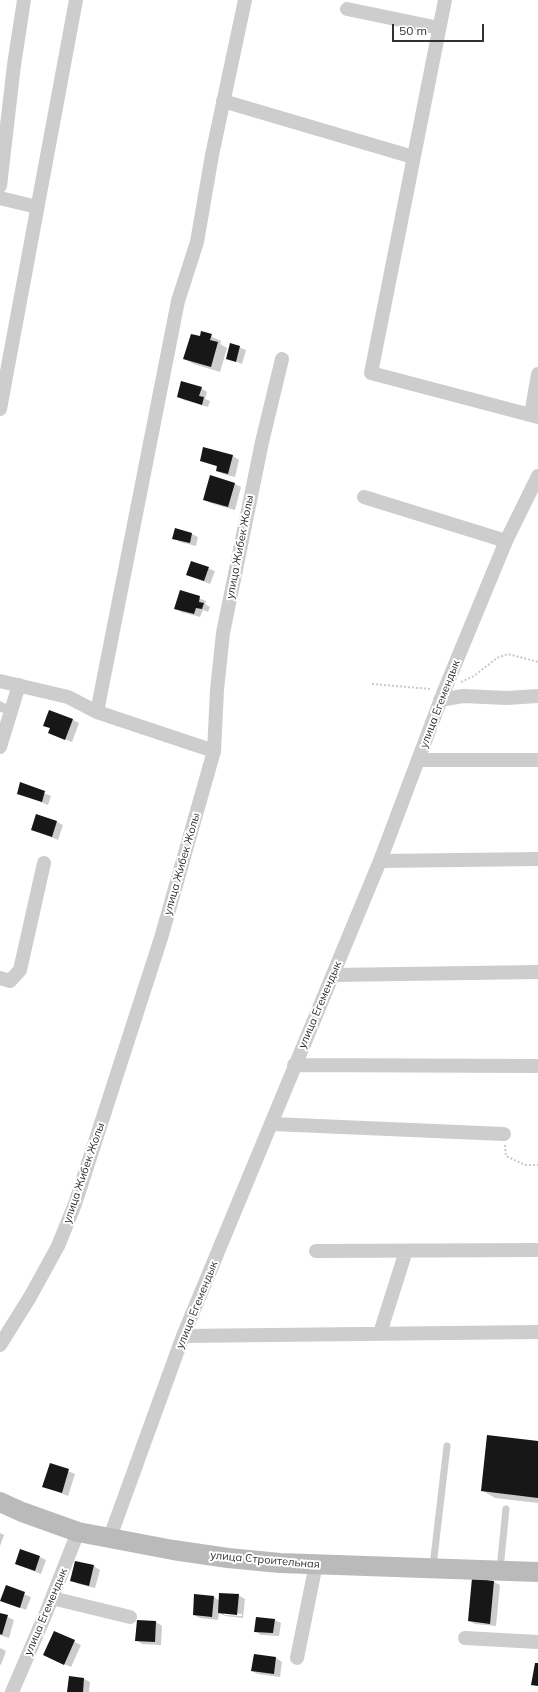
<!DOCTYPE html>
<meta charset="utf-8">
<style>
body{margin:0}
#map{position:relative;width:538px;height:1692px;overflow:hidden;background:#fff;font-family:Mulish,sans-serif}
canvas{display:block}
.scale{position:absolute;left:392px;top:24px;width:92px;height:18px;box-sizing:border-box;border:2px solid #303030;border-top:0;padding-left:5px;font-size:12px;line-height:14px;white-space:nowrap;color:#303030;-webkit-text-stroke:3px #fff;paint-order:stroke}
</style>
<div id="map">
<canvas width="538" height="1692"></canvas>
<div class="scale">50 m</div>
</div>
<script>
const c = document.querySelector('canvas').getContext('2d');
c.lineJoin = 'round';
function fill(path, color) { c.fillStyle = color; c.fill(path, 'evenodd'); }
const shape = rows => new Path2D(rows.map(r => 'M' + r).join(''));
function strokePath(path, color, width, dash) { c.strokeStyle = color; c.lineWidth = width; c.lineCap = dash ? 'butt' : 'round'; c.setLineDash(dash || []); c.stroke(path); }
function label(font, color, halo, rows, align = 'center') {
  c.font = font + ' Mulish,sans-serif'; c.lineWidth = 4; c.setLineDash([]); c.textBaseline = 'middle'; c.strokeStyle = halo; c.fillStyle = color; for (const [text, x, y, turn = 0] of rows) {
    c.save(); c.translate(x, y); c.rotate((+turn || 0) * Math.PI / 180); c.textAlign = isNaN(turn) ? turn : align; if (halo) c.strokeText(text, 0, 0); c.fillText(text, 0, 0); c.restore();
  }
}
fill(shape([
 [202,332,221,341,220,344,227,348,220,372,194,364,184,359,200,338],
 [231,344,246,350,242,364,227,358],
 [201,388,207,392,205,399,210,401,208,407,184,400,178,397],
 [204,449,233,456,239,460,235,477,223,474,217,471,218,467,201,461],
 [211,477,235,484,241,487,235,510,210,503,204,499],
 [176,530,192,534,198,537,196,546,180,542,174,538],
 [192,562,215,571,210,584,187,575],
 [180,591,206,601,205,604,210,607,208,612,203,610,200,617,181,612,175,608],
 [0,701,10,706,8,714,0,712],
 [73,720,79,723,72,742,49,733,51,729,45,726],
 [21,784,51,796,48,805,18,793],
 [57,822,63,825,58,840,32,829],
 [538,1442,538,1503,495,1498,483,1491],
 [50,1464,75,1474,68,1496,43,1486],
 [0,1533,4,1535,0,1546],
 [40,1557,46,1560,41,1574,16,1564],
 [76,1562,94,1566,100,1570,95,1588,78,1584,71,1580],
 [473,1579,494,1582,500,1585,496,1626,475,1624,469,1621],
 [6,1587,31,1597,26,1610,1,1600],
 [238,1595,245,1599,243,1618,225,1616,219,1613,218,1620,200,1618,194,1615,214,1597,220,1601],
 [224,1613,242,1614,242,1616,224,1615],
 [0,1614,14,1620,9,1638,0,1635],
 [275,1620,281,1623,279,1636,261,1635,255,1631],
 [138,1621,156,1622,162,1626,161,1645,142,1644,136,1640],
 [54,1632,81,1645,71,1667,50,1658],
 [0,1648,6,1651,1,1665,0,1664],
 [254,1655,276,1658,282,1662,280,1677,258,1674,252,1671],
 [70,1677,84,1679,90,1682,89,1692,68,1692]
]), '#0003');
fill(shape([
 [201,331,212,334,210,340,218,342,211,367,183,359,191,334,200,336],
 [230,343,240,346,236,362,226,359],
 [181,381,202,387,199,396,204,397,202,405,177,397],
 [203,447,233,455,228,474,216,471,217,466,200,461],
 [210,475,235,483,228,507,203,500],
 [175,528,192,533,190,543,172,539],
 [191,561,209,567,204,581,186,575],
 [180,590,200,596,199,602,204,603,202,609,196,608,194,614,174,609],
 [49,710,73,719,65,740,48,733,50,728,43,726],
 [20,782,45,791,42,802,17,794],
 [36,814,57,821,52,837,31,830],
 [487,1435,538,1441,538,1498,481,1491],
 [50,1463,69,1469,62,1493,42,1487],
 [20,1549,40,1556,35,1571,15,1564],
 [75,1561,94,1565,89,1586,70,1581],
 [472,1578,494,1581,490,1624,468,1621],
 [6,1585,25,1592,20,1608,0,1601],
 [219,1593,239,1594,237,1615,218,1613],
 [194,1594,214,1596,212,1617,193,1615],
 [0,1613,8,1615,2,1635,0,1634],
 [256,1617,275,1619,273,1633,254,1632],
 [137,1620,156,1621,155,1642,135,1641],
 [54,1631,75,1640,64,1665,43,1655],
 [254,1654,276,1657,274,1674,251,1671],
 [535,1663,538,1663,538,1686,531,1685],
 [69,1676,84,1678,83,1692,67,1692]
]), '#171717');
strokePath(shape([
 [461,682,474,676,497,658,508,654,538,662],
 [372,684,431,689],
 [505,1145,506,1156,525,1165,538,1165]
]), '#cacaca', 2, [2, 2]);
strokePath(shape([
 [433,1566,447,1446],
 [500,1569,506,1509]
]), '#cdcdcd', 7);
strokePath(shape([
 [445,0,371,373,538,417],
 [347,9,439,28],
 [223,101,413,157],
 [0,186,14,65,24,0],
 [0,198,37,207],
 [0,409,76,0],
 [531,415,538,374],
 [364,497,506,541],
 [0,681,68,697,97,712,214,751],
 [440,700,463,696,507,698,538,696],
 [97,712,178,301,197,242,212,155,245,0],
 [0,747,19,685],
 [419,760,538,760],
 [380,861,538,859],
 [333,975,538,972],
 [0,978,10,981,20,970,44,863],
 [294,1065,538,1066],
 [272,1124,504,1134],
 [316,1251,538,1250],
 [380,1333,406,1251],
 [183,1336,538,1332],
 [0,1345,30,1297,58,1246,75,1204,161,938,214,751,217,690,223,633,262,442,282,359],
 [110,1537,183,1336,380,861,444,691,506,541,538,476],
 [52,1598,130,1617],
 [465,1638,538,1642],
 [297,1658,316,1564],
 [12,1692,46,1613,78,1532]
]), '#cdcdcd', 14);
strokePath(shape([
 [0,1502,22,1512,78,1532,173,1550,228,1558,280,1563,538,1572]
]), '#bababa', 20);
label('11px', '#303030', '#fff', [
 ["улица Жибек Жолы",240,547,-79],
 ["улица Егемендык",440,704,-69],
 ["улица Жибек Жолы",182,864,-74],
 ["улица Егемендык",320,1005,-67],
 ["улица Жибек Жолы",84,1173,-71],
 ["улица Егемендык",197,1305,-68],
 ["улица Строительная",265,1560,5],
 ["улица Егемендык",46,1612,-67]
]);
</script>
